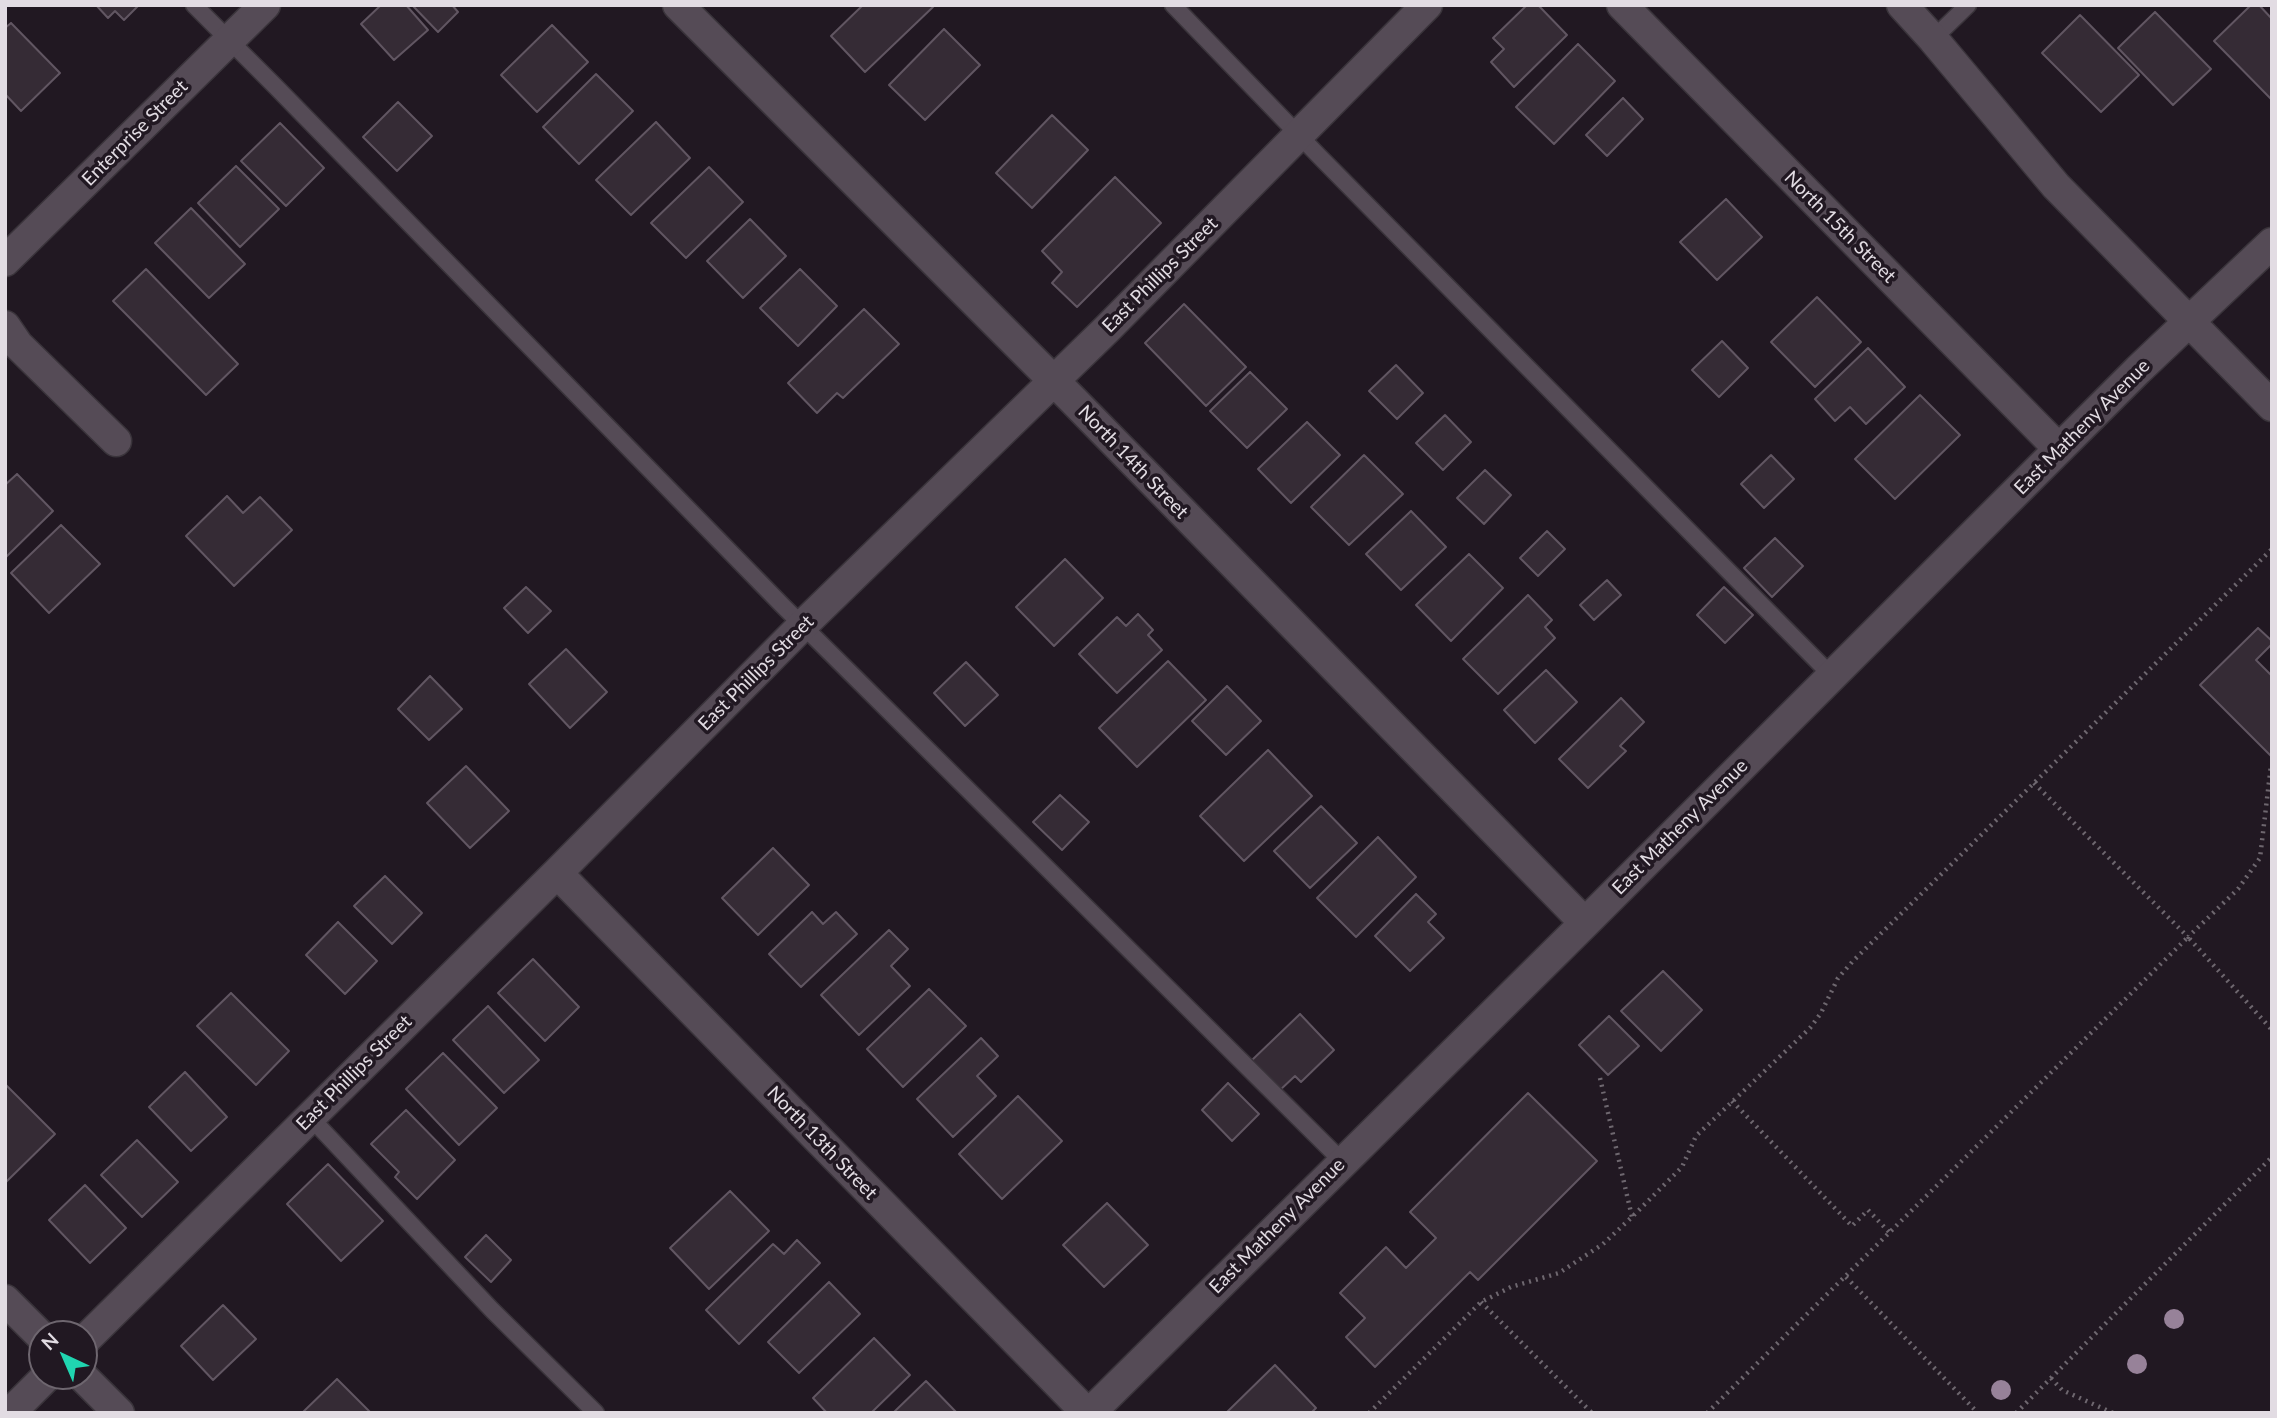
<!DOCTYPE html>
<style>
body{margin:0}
#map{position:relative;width:2277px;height:1418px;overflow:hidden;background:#211822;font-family:Lato,sans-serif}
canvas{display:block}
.frame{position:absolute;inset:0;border:7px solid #e2dce3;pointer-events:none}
.north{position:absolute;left:28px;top:1320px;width:70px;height:70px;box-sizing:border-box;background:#211822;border:2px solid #6e666f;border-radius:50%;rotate:316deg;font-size:19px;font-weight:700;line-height:28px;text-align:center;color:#e2dce3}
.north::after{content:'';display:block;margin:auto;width:24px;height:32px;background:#20d5b0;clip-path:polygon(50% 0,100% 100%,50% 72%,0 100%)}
</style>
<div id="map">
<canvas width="2277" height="1418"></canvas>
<div class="frame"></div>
<div class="north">N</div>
</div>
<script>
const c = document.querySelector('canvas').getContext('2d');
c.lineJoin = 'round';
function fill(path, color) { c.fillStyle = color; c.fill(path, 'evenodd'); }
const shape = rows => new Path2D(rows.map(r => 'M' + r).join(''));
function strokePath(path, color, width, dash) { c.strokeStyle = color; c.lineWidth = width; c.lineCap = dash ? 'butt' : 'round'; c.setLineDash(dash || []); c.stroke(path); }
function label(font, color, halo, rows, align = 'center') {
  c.font = font + ' Lato,sans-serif'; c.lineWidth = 7; c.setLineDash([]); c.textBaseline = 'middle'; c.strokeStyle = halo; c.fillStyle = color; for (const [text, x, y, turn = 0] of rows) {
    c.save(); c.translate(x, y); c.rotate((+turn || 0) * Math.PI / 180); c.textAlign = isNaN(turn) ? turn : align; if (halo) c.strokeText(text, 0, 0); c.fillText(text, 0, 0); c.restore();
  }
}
const building = shape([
 [96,5,139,5,124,20,115,11,108,18,96,5],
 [381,5,406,5,428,30,394,60,361,24,381,5],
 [412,5,452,5,458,12,438,32,412,5],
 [863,5,931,5,933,7,865,72,831,36,863,5],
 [1527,5,1538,5,1567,35,1514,87,1491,62,1504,49,1493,38,1527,5],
 [2251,5,2259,5,2272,19,2271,99,2214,41,2251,5],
 [2155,12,2211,69,2173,105,2118,48,2155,12],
 [2080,15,2139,75,2101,112,2042,53,2080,15],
 [11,23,60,73,21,111,5,94,5,28,11,23],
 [552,25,588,62,537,112,501,75,552,25],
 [944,29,980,65,925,120,889,85,944,29],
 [1578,44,1615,81,1554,144,1516,107,1578,44],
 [596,74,633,111,579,164,543,127,596,74],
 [1623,98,1643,119,1607,156,1586,135,1623,98],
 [398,102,432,136,397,171,363,137,398,102],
 [1052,115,1088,150,1032,208,996,173,1052,115],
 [656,122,690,158,631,215,596,180,656,122],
 [280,123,324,168,286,206,241,161,280,123],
 [236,166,279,209,240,247,198,203,236,166],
 [709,167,743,202,686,258,651,223,709,167],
 [1115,177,1161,223,1077,307,1052,283,1062,272,1042,251,1115,177],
 [1726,199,1762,237,1717,280,1680,242,1726,199],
 [191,208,245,264,209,298,155,243,191,208],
 [750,219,786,256,743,298,707,261,750,219],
 [146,269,238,364,206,395,113,301,146,269],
 [800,269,837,306,798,346,760,308,800,269],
 [1817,297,1861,342,1815,387,1771,342,1817,297],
 [1184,304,1246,367,1206,406,1145,343,1184,304],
 [864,309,899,344,843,398,837,393,817,413,788,383,864,309],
 [1722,341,1748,368,1719,397,1692,370,1722,341],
 [1868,348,1905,387,1866,424,1850,407,1835,421,1815,399,1868,348],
 [1396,365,1423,393,1397,419,1369,391,1396,365],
 [1250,372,1287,409,1247,448,1210,411,1250,372],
 [1920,395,1960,435,1895,499,1855,459,1920,395],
 [1445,415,1471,442,1443,470,1416,443,1445,415],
 [1307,422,1340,455,1291,503,1258,469,1307,422],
 [1364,455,1403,494,1349,545,1311,507,1364,455],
 [1771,455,1794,479,1764,508,1741,484,1771,455],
 [1485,470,1511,495,1484,524,1457,498,1485,470],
 [17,474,53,511,5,558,5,485,17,474],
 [227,496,243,513,260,497,292,530,234,586,186,536,227,496],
 [1411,511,1446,547,1401,590,1366,554,1411,511],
 [61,525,100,564,49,613,11,573,61,525],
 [1547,531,1565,549,1538,576,1520,558,1547,531],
 [1775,538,1803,566,1772,597,1744,568,1775,538],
 [1469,554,1503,588,1451,641,1416,605,1469,554],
 [1065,559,1103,598,1054,646,1016,607,1065,559],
 [1607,580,1621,595,1594,620,1580,605,1607,580],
 [526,587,551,611,528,633,504,608,526,587],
 [1724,587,1753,615,1725,643,1697,615,1724,587],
 [1528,595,1552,620,1545,627,1555,638,1498,694,1463,659,1528,595],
 [1138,614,1153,630,1148,635,1162,650,1117,693,1079,654,1117,617,1126,626,1138,614],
 [2258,628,2272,641,2272,644,2256,660,2272,676,2272,757,2200,685,2258,628],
 [566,649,607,692,570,728,529,684,566,649],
 [1168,661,1206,700,1137,767,1099,728,1168,661],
 [966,662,998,695,965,726,934,693,966,662],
 [1546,670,1577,702,1535,743,1504,710,1546,670],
 [430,676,462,709,429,740,398,709,430,676],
 [1227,686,1261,721,1226,755,1192,721,1227,686],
 [1621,698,1644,722,1620,746,1626,751,1588,788,1559,759,1621,698],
 [1268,750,1312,796,1244,861,1200,816,1268,750],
 [466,766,509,811,470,848,427,803,466,766],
 [1060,795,1089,822,1062,850,1033,822,1060,795],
 [1321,806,1357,843,1310,888,1274,851,1321,806],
 [1378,837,1416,877,1356,937,1317,898,1378,837],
 [773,848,809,885,758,935,722,898,773,848],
 [385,876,422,913,392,944,354,906,385,876],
 [1416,894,1436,914,1428,922,1444,938,1410,971,1375,936,1416,894],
 [812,912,823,924,836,912,857,934,801,987,769,954,812,912],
 [338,922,377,961,345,994,306,955,338,922],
 [889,930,908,949,891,966,910,986,859,1035,821,995,889,930],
 [533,959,579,1007,545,1041,498,993,533,959],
 [1663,971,1702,1010,1661,1051,1621,1011,1663,971],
 [929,989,966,1026,903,1087,867,1049,929,989],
 [231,993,289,1051,256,1085,197,1026,231,993],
 [488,1006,539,1060,504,1093,453,1040,488,1006],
 [1300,1014,1334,1050,1301,1082,1295,1076,1279,1091,1251,1061,1300,1014],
 [1609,1016,1639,1046,1608,1075,1579,1045,1609,1016],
 [981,1038,998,1056,977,1076,996,1096,953,1137,917,1099,981,1038],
 [443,1053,497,1108,459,1145,406,1089,443,1053],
 [185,1072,227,1117,191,1151,149,1107,185,1072],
 [1228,1083,1259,1114,1232,1141,1202,1110,1228,1083],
 [5,1084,55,1134,5,1183,5,1084],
 [1528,1093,1597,1161,1478,1280,1470,1272,1375,1367,1346,1337,1365,1318,1340,1293,1386,1247,1406,1268,1436,1238,1410,1212,1528,1093],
 [1018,1096,1062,1141,1002,1199,959,1154,1018,1096],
 [406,1110,455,1160,417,1199,395,1177,399,1172,371,1144,406,1110],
 [137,1140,178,1182,142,1217,101,1175,137,1140],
 [328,1164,383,1221,341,1261,287,1204,328,1164],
 [85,1185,126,1228,90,1263,49,1220,85,1185],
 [730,1191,769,1231,709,1289,670,1248,730,1191],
 [1107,1203,1148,1245,1104,1287,1063,1245,1107,1203],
 [486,1235,511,1260,491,1282,465,1257,486,1235],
 [797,1240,820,1263,739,1344,706,1310,773,1244,784,1254,797,1240],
 [829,1282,860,1314,799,1373,768,1342,829,1282],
 [223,1305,256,1339,213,1380,181,1346,223,1305],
 [874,1338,910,1375,871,1413,827,1413,813,1398,874,1338],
 [1275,1365,1316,1408,1311,1413,1226,1413,1275,1365],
 [337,1379,371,1413,302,1413,337,1379],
 [926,1381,957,1413,893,1413,926,1381]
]);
fill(building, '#352b35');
strokePath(building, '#615662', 2);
const lane = shape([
 [194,5,276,87,782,605,1342,1161],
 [1173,5,1319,156,1832,676],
 [1933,39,1968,5],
 [310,1117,492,1310,596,1413]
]);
const street = shape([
 [678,5,1073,400,1585,923],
 [1622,5,2059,449],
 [1902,5,1933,39,2056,186,2272,406],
 [5,261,265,5],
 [5,326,18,345,116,441],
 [557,873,1087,1413],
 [5,1300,42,1337],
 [84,1341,557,873,802,626,1107,329,1427,5],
 [82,1376,119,1413],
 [10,1413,47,1376],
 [1090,1413,1585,923,2138,370,2272,243]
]);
strokePath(lane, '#3a343b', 19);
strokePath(street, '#3a343b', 33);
strokePath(shape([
 [2034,783,2188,937,2238,889,2260,858,2271,765],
 [1600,1078,1632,1217],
 [1732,1101,1852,1226,1868,1210,1890,1233],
 [1846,1277,1978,1413],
 [1481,1302,1592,1413],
 [2051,1378,2062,1390,2113,1413],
 [1369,1413,1481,1302,1511,1287,1559,1273,1603,1244,1632,1217,1682,1167,1696,1136,1810,1028,1821,1013,1838,978,1853,961,2272,549],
 [1707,1413,2188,937,2272,1030],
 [2016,1413,2272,1157]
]), '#6e676f', 4.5, [2, 5]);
strokePath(lane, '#554b56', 16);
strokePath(street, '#554b56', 30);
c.fillStyle = '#978299';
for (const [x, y] of [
 [2174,1319],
 [2137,1364],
 [2001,1390]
]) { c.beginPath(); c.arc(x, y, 10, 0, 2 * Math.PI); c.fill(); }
label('19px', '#e2dce3', '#211822', [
 ["Enterprise Street",135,133,-45],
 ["North 15th Street",1840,227,45],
 ["East Phillips Street",1160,275,-45],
 ["East Matheny Avenue",2082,427,-45],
 ["North 14th Street",1133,462,46],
 ["East Phillips Street",756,673,-45],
 ["East Matheny Avenue",1680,827,-45],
 ["East Phillips Street",354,1073,-45],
 ["North 13th Street",822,1143,46],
 ["East Matheny Avenue",1277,1226,-45]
]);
</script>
